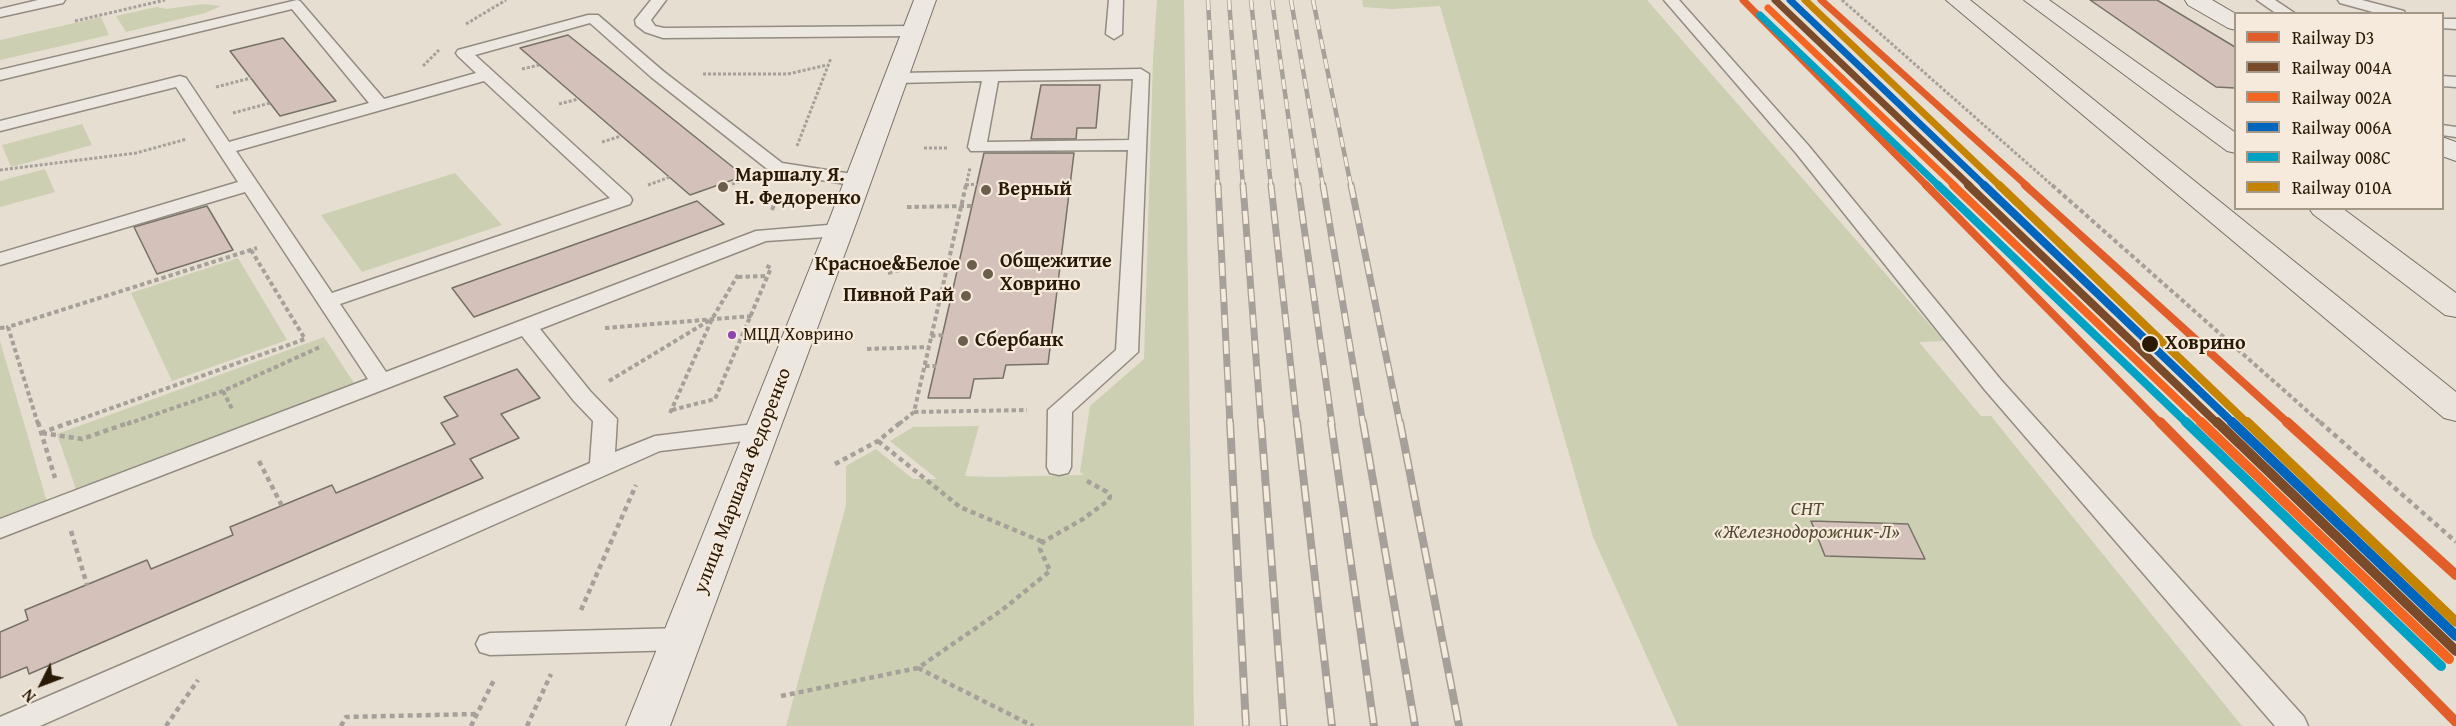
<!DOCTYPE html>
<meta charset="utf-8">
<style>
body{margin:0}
#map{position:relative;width:2456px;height:726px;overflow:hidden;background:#e6ded1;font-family:"Gentium Book Plus",serif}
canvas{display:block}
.legend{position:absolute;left:2234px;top:12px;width:210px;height:198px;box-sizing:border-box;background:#f5eadb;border:2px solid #a39785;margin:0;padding:8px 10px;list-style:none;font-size:18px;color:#291a05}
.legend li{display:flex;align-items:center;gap:12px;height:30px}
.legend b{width:30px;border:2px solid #a39785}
.north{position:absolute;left:12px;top:654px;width:60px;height:60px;-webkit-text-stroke:4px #f5eadb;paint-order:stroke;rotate:228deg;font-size:16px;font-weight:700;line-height:24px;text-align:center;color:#291a05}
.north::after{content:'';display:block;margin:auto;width:21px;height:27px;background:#291a05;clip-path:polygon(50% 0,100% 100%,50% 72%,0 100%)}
</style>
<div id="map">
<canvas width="2456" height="726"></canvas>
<ul class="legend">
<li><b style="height:8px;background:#e15d29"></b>Railway D3</li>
<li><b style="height:8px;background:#7a4b2a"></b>Railway 004А</li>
<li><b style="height:8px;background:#f26522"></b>Railway 002А</li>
<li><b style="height:8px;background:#0065bd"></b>Railway 006А</li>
<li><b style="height:8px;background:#02a2c4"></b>Railway 008С</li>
<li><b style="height:8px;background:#c48301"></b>Railway 010А</li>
</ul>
<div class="north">N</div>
</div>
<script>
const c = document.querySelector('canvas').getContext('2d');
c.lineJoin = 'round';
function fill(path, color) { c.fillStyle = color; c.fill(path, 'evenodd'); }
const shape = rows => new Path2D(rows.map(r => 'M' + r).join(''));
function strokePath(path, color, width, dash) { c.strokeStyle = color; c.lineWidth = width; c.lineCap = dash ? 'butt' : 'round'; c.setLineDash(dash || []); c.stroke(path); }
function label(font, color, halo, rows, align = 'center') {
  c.font = font + ' "Gentium Book Plus",serif'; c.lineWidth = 4.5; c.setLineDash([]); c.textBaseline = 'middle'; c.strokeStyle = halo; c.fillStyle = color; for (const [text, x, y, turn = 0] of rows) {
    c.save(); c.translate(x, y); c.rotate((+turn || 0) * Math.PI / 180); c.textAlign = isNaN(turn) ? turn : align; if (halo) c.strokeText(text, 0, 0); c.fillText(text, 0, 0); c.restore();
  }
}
fill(shape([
 [1157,0,1184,0,1194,726,786,726,846,505,846,466,876,449,913,479,937,479,890,441,913,427,979,426,965,476,992,477,1084,475,1080,472,1090,406,1144,359,1153,60],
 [1362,0,1647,0,1944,341,1919,342,1981,416,1991,416,2242,726,1678,726,1593,537,1440,6,1392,9,1363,7],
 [203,4,221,6,205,13,126,32,116,16,157,7,167,9],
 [101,17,109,35,0,60,0,40],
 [82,124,92,145,11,167,2,145],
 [45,169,55,192,0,207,0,181],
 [455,173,502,225,362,272,321,215],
 [238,258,287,340,172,381,131,293],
 [324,337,356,386,77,492,57,434],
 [0,341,47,502,0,520]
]), '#cccfb1');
const building = shape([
 [2090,0,2157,0,2235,47,2235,88,2216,87,2090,0],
 [568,35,744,176,690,195,520,48,568,35],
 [283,38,336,101,280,116,230,51,283,38],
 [1041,85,1100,85,1096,128,1077,128,1076,139,1031,139,1041,85],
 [984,153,1074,153,1048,364,1006,365,1003,378,974,379,970,398,928,398,984,153],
 [697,201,724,224,474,317,452,288,697,201],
 [207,206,233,250,157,274,134,227,207,206],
 [517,369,540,398,501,414,519,438,470,459,483,478,29,674,27,667,0,678,0,632,28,620,25,610,147,560,151,569,233,535,230,527,332,485,336,493,455,444,441,423,458,416,444,397,517,369],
 [1811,521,1908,524,1925,559,1825,556,1811,521]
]);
fill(building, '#d3c1ba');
strokePath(building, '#777167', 1.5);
const lane = shape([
 [38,0,65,0,63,3,0,17,0,9,38,0],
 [297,0,300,1,384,99,476,73,458,56,456,53,458,50,588,15,598,15,663,71,782,163,865,176,867,180,865,184,858,186,771,172,651,77,590,23,475,55,630,196,632,200,630,204,340,304,386,372,756,231,840,224,847,226,850,230,847,234,840,236,766,241,540,329,590,391,617,419,615,452,655,436,762,423,770,426,774,431,770,436,762,439,660,451,40,726,0,726,0,717,590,463,593,421,574,401,522,336,0,538,0,519,368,379,245,192,0,265,0,253,238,182,176,87,0,131,0,121,180,76,186,78,229,142,369,103,292,9,0,80,0,70,297,0],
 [484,81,610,198,332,293,236,151,484,81],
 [651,0,666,0,651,20,655,26,664,28,914,26,922,31,914,36,663,38,645,32,636,25,635,20,651,0],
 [1109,0,1123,0,1122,34,1114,39,1106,34,1109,0],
 [1664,0,1679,0,1808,145,2001,380,2304,717,2308,726,2275,726,1985,390,1796,153,1664,0],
 [2257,0,2275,0,2296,14,2277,14,2257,0],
 [2338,0,2362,0,2404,11,2406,14,2380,14,2340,3,2338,0],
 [2442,19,2456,19,2456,29,2442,28,2442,19],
 [1141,69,1149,74,1138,352,1072,412,1071,467,1068,473,1059,475,1050,473,1047,467,1048,410,1116,350,1128,150,971,151,968,147,982,81,897,83,889,78,897,73,1141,69],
 [1133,79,1129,140,987,142,998,81,1133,79],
 [2442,76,2456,77,2456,87,2442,86,2442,76],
 [2442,125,2456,127,2456,137,2442,135,2442,125],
 [683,628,693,631,697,639,693,647,683,650,490,655,480,652,476,644,480,636,490,633,683,628]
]);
const secondary = shape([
 [914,0,936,0,858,218,670,726,626,726,830,218,914,0],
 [2185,0,2212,0,2236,14,2236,30,2228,28,2188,5,2185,0],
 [2442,137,2456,142,2456,161,2442,156,2442,137]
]);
const primary = shape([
 [1946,0,1970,0,2456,392,2456,421,2444,418,1946,0],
 [2024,0,2049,0,2236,133,2236,153,2227,151,2024,0],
 [2309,208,2342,208,2456,293,2456,317,2445,315,2313,214,2309,208]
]);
strokePath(lane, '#928c82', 3);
strokePath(secondary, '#777167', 2);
strokePath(primary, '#777167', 2);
strokePath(shape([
 [1842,0,2053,186],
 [75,21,165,0],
 [466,24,506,0],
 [423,66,439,50],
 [522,69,539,65],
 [703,74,788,74,827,65],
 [216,87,251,78],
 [559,104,578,99],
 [233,113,270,103],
 [602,142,621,136],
 [797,146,831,58],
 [924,148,949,148],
 [0,170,136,153,187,139],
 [732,184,748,179],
 [648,185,670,177],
 [966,185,977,184],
 [966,186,970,168]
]), '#a5a099', 3, [3, 2]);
strokePath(shape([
 [2052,185,2322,424],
 [907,207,972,206],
 [772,210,778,195],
 [888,273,911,267,958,266],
 [738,277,767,276],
 [0,328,8,327],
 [605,328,752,316],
 [931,336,943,335],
 [867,349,929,347],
 [925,366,936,366],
 [609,381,710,320],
 [223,391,232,409],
 [672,410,715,399,771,268,765,265],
 [914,412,1027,410],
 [670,413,712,319,738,275],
 [38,424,8,327,257,248],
 [67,424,305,339,251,250],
 [127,424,223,391,322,346],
 [899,424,914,412,966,185]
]), '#a5a099', 4, [4.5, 3]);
strokePath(shape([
 [38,422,55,478],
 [2320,422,2456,542],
 [41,433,71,422],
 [42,433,82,439,131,422],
 [878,441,960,507,1043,542],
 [259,461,282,506],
 [835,464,878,441,901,422],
 [71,531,87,585],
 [581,610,636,485],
 [918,668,1033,726],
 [781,696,918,668,1002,610,1050,571,1040,549,1043,542,1083,519,1109,500,1110,496,1107,492,1087,481],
 [166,726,198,680],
 [341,726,346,717,477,714],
 [471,726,495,678],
 [527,726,551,674]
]), '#a5a099', 4.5, [5, 4]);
fill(lane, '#ece7e0');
fill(secondary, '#ece7e0');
fill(primary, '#e9e3db');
const railFar2 = shape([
 [1208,0,1218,186],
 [1229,0,1243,186],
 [1251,0,1271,186],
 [1272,0,1298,186],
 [1291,0,1323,186],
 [1313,0,1351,186]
]);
const railFar1 = shape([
 [1218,185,1230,424],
 [1243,185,1261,424],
 [1271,185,1297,424],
 [1298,185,1332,424],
 [1323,185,1363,424],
 [1351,185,1400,424]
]);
const rail = shape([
 [1230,422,1246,726],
 [1261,422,1284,726],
 [1297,422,1332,726],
 [1331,422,1374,726],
 [1363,422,1415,726],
 [1400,422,1459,726]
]);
strokePath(railFar2, '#a5a099', 4.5);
strokePath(railFar1, '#a5a099', 7);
strokePath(rail, '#a5a099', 8);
strokePath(railFar2, '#f5eadb', 3, [10]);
strokePath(railFar1, '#f5eadb', 4.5, [13]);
strokePath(rail, '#f5eadb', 5, [16]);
strokePath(shape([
 [1743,0,1927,186],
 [1821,0,2027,186]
]), '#e15d29', 7);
strokePath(shape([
 [1926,185,2161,424],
 [2025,185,2289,424]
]), '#e15d29', 8);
strokePath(shape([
 [2160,422,2456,722],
 [2287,422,2456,575]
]), '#e15d29', 10);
strokePath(shape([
 [1775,0,1970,186]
]), '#7a4b2a', 7);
strokePath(shape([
 [1968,185,2218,424]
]), '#7a4b2a', 8);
strokePath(shape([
 [2217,422,2456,651]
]), '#7a4b2a', 10);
strokePath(shape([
 [1768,8,1955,186]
]), '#f26522', 7);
strokePath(shape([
 [1953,185,2203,424]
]), '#f26522', 8);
strokePath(shape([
 [2201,422,2449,659]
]), '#f26522', 10);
strokePath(shape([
 [1790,0,1985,186]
]), '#0065bd', 7);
strokePath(shape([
 [1984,185,2234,424]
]), '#0065bd', 8);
strokePath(shape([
 [2232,422,2456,636]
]), '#0065bd', 10);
strokePath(shape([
 [1760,15,1939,186]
]), '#02a2c4', 7);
strokePath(shape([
 [1938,185,2188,424]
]), '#02a2c4', 8);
strokePath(shape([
 [2186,422,2441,666]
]), '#02a2c4', 10);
strokePath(shape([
 [1805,0,2000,186]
]), '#c48301', 7);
strokePath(shape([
 [1999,185,2248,424]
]), '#c48301', 8);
strokePath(shape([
 [2247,422,2456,622]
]), '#c48301', 10);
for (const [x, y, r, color] of [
 [723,187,6,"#6b5f4c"],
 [986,190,6,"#6b5f4c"],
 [972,265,6,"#6b5f4c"],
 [988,274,6,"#6b5f4c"],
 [966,296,6,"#6b5f4c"],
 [732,335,5,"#8e44ad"],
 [963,341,6,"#6b5f4c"],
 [2150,344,9,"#291a05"]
]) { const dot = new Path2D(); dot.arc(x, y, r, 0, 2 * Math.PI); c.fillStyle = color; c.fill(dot); strokePath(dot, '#f5eadb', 2); }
label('18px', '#291a05', '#f5eadb', [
 ["МЦД Ховрино",743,335]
], 'left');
label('bold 20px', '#291a05', '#f5eadb', [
 ["Маршалу Я.",735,176],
 ["Н. Федоренко",735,199],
 ["Верный",998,190],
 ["Общежитие",1000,262],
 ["Ховрино",1000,285],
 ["Красное&Белое",960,265,"right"],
 ["Пивной Рай",954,296,"right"],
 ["Сбербанк",975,341]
], 'left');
label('bold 20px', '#291a05', '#f5eadb', [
 ["Ховрино",2165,344]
], 'left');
label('20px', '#291a05', '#f5eadb', [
 ["улица Маршала Федоренко",743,481,-69]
]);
label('italic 20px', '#544c31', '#f5eadb', [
 ["СНТ",1807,510],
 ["«Железнодорожник-Л»",1807,533]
]);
</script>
